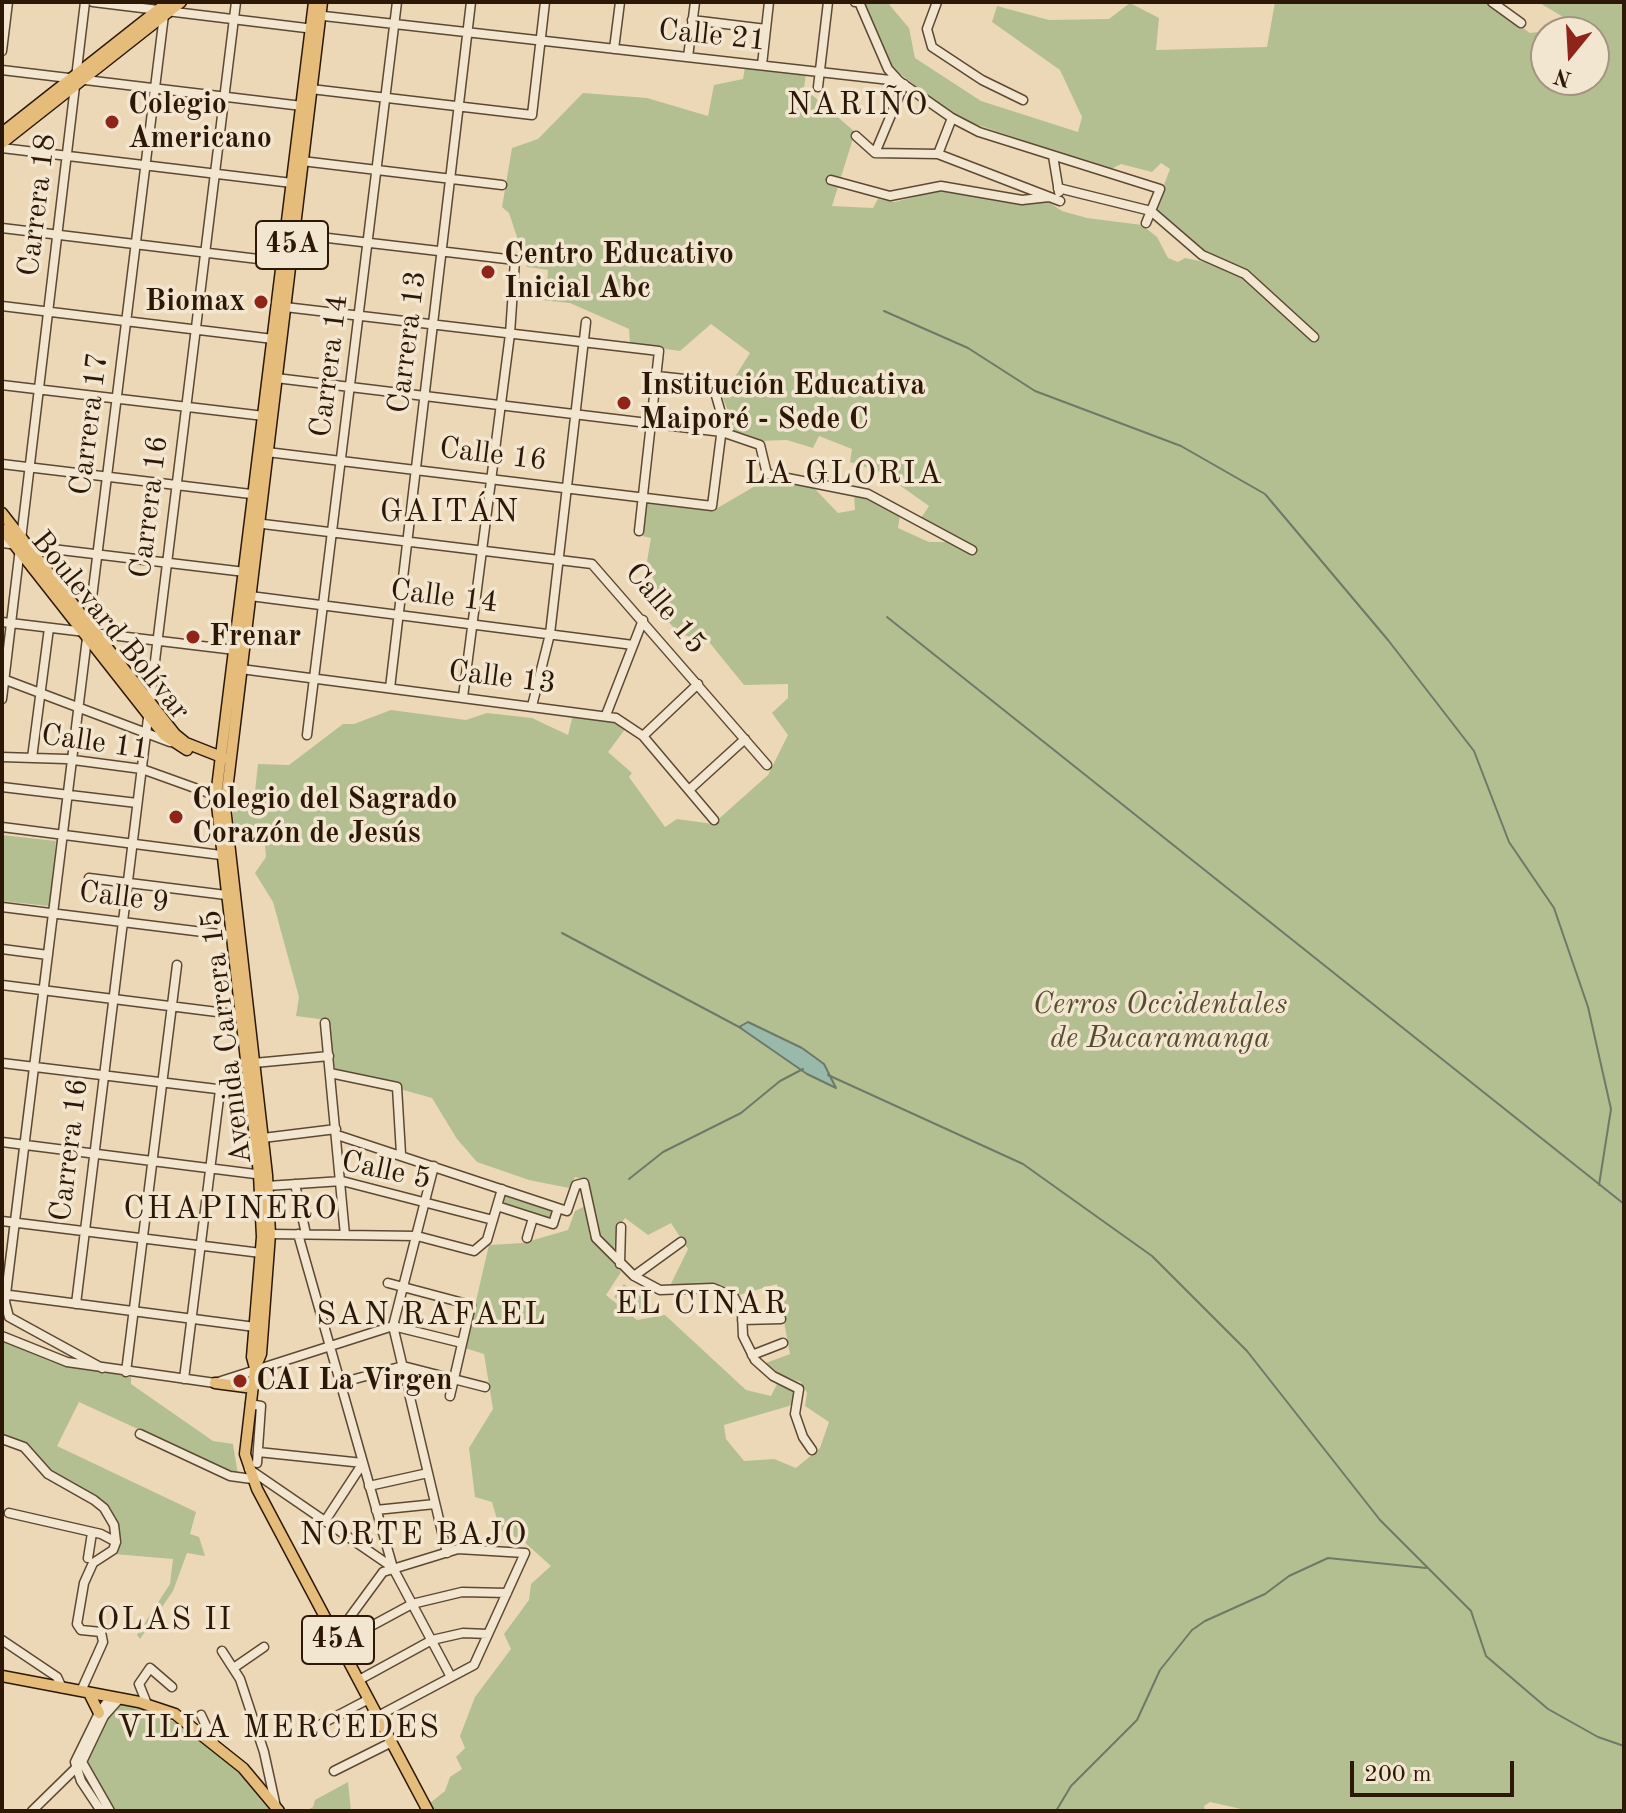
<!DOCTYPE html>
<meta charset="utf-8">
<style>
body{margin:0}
#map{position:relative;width:1626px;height:1813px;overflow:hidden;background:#ecd8b6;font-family:"Old Standard TT",serif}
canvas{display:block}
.frame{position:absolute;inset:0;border:4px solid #2d1808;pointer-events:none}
.north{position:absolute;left:1530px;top:16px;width:80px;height:80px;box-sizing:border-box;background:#f3e6d0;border:2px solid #a49480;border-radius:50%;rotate:198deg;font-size:22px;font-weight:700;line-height:32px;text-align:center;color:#2d1808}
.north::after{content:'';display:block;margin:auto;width:28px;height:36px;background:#8f2418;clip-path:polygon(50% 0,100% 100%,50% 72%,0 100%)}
.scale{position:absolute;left:1350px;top:1761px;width:164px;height:36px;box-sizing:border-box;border:4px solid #2d1808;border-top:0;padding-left:10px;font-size:24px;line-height:28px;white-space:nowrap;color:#2d1808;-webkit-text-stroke:6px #f3e6d0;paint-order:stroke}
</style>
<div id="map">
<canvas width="1626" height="1813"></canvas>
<div class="frame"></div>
<div class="north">N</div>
<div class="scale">200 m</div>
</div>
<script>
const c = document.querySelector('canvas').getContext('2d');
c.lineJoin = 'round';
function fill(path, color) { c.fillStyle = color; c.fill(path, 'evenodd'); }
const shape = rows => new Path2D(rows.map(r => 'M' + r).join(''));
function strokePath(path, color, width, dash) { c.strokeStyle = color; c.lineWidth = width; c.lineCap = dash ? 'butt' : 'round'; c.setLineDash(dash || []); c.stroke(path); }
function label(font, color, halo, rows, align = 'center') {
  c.font = font + ' "Old Standard TT",serif'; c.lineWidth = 7; c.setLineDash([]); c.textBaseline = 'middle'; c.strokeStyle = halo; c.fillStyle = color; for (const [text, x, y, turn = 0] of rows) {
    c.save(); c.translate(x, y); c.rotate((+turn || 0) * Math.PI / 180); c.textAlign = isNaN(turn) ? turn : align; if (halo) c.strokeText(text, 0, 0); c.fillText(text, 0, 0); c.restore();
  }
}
fill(shape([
 [863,2,887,2,909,28,915,58,981,101,1078,132,1082,117,1060,70,992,22,997,6,1049,20,1109,19,1130,3,1159,18,1156,50,1267,47,1275,2,1488,2,1530,33,1580,27,1538,2,1624,2,1624,1811,1250,1811,1210,1802,1204,1806,1205,1811,435,1811,430,1803,445,1791,450,1777,462,1769,456,1757,465,1748,460,1736,475,1697,511,1649,504,1634,529,1600,531,1584,551,1566,522,1540,500,1530,492,1502,475,1497,469,1448,493,1409,484,1354,465,1348,489,1245,523,1243,568,1230,575,1211,585,1206,590,1237,621,1272,606,1295,637,1320,665,1315,746,1390,771,1396,778,1382,795,1390,793,1403,789,1406,724,1425,726,1439,744,1461,774,1459,796,1468,820,1448,829,1422,805,1406,807,1393,801,1382,773,1373,763,1364,790,1354,777,1284,739,1295,712,1284,669,1288,688,1249,671,1223,648,1235,625,1218,618,1228,613,1255,599,1234,588,1181,575,1177,569,1188,529,1180,477,1162,457,1139,432,1098,335,1071,327,1020,296,1016,299,997,273,902,255,873,266,857,264,835,234,836,232,794,255,791,258,764,289,765,343,724,354,724,391,710,466,720,487,713,532,718,568,735,573,715,609,720,626,728,608,752,632,773,629,777,665,827,677,819,713,824,768,775,788,735,772,713,788,698,788,684,744,685,709,642,680,634,661,614,663,606,646,587,654,580,646,567,651,538,642,536,646,502,714,510,769,478,813,487,838,513,855,510,854,495,873,499,900,515,898,528,929,542,948,542,953,534,919,521,929,506,881,472,850,462,852,449,819,436,813,448,787,440,759,441,727,430,728,411,716,381,733,380,750,353,711,324,680,351,630,344,629,329,570,303,541,300,541,287,547,283,548,270,527,267,509,213,502,207,512,148,538,139,583,93,647,98,708,116,714,85,743,79,745,67,806,74,804,88,855,132,832,206,873,208,878,199,895,202,940,190,1017,202,1047,201,1062,211,1087,218,1142,225,1157,237,1168,258,1178,262,1185,258,1210,263,1219,260,1201,250,1155,208,1170,169,1161,163,1152,172,1121,164,1109,170,958,118,891,67],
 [1546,32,1594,32,1594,80,1546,80],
 [2,835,56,841,49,906,2,901],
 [505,1193,554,1210,550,1221,501,1205],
 [624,1284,649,1303,640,1316,614,1297],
 [2,1341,52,1362,131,1377,131,1384,213,1441,233,1444,238,1475,79,1402,57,1446,196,1512,190,1534,199,1537,205,1556,187,1553,173,1591,140,1639,137,1635,170,1584,173,1559,114,1554,120,1540,117,1524,109,1507,51,1471,28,1446,2,1435],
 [123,1703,183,1725,231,1764,272,1811,113,1811,87,1763,103,1724],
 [348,1782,351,1811,306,1811,313,1807,315,1800]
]), '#b4bf91');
const water = shape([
 [748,1022,802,1048,824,1064,836,1088,807,1074,739,1027,748,1022]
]);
fill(water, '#99baaa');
strokePath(water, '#6e7969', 2);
strokePath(shape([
 [884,311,968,348,1035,391,1181,446,1265,494,1388,640,1474,751,1509,842,1554,908,1588,1007,1611,1109,1599,1185],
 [887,617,1624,1204],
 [562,933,741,1028],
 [828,1075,1023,1164,1152,1256,1247,1351,1380,1520,1471,1611,1486,1656,1548,1709,1598,1737,1624,1746],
 [629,1179,663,1152,741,1113,780,1081,803,1069],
 [1056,1811,1071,1786,1137,1720,1160,1670,1192,1630,1205,1621,1265,1594,1289,1576,1328,1558,1426,1568]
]), '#6e7969', 2);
const minor = shape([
 [93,2,314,29],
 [855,2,859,2,888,69,899,81,952,118,979,132,1160,189,1146,223],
 [937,2,927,29,932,47,982,80,1023,100],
 [1492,2,1521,23],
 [315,15,899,81],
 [692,20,766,29],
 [614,49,620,2],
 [2,51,8,2],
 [688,57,695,2],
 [762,65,769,2],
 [2,70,302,106],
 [818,87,828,2],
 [311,89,532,115,545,2],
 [856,136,875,153,938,154,1060,201],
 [2,148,292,183],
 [875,153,904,84],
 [938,154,952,118],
 [1053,156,1059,192],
 [302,161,502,185],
 [831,180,890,196,941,186,1022,200,1049,197],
 [1058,188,1151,211,1202,255,1245,274,1314,337],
 [2,228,283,262],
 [294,234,515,260,510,334,463,697],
 [2,306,273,339],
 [285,307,659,351,639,531],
 [276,378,722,432,760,445,767,474,868,494,972,550],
 [2,385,264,416],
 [267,452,712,506,723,420,712,382,657,376],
 [2,464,259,495],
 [255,523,592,564,767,765],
 [2,543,245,572],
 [250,596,633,645],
 [2,622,235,650],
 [241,669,616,718,643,736,714,820],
 [3,679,170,742],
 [390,688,471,2],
 [2,699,85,2],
 [532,706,550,634,586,322],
 [606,715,643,620],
 [307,735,397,2],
 [643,736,698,684],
 [2,757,66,759,142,769,220,797],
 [32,758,49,628],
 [2,787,137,803],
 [689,790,745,739],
 [2,827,221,855],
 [89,878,226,895],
 [2,907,235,936],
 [2,949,48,955],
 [2,985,241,1015],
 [325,1023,345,1235],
 [2,1063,250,1093],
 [254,1063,329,1056],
 [330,1073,397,1087,401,1154],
 [337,1135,567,1211,576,1185,584,1183,596,1238,634,1276,660,1290,713,1288,734,1297,742,1313,743,1336,755,1360,773,1376,799,1389,795,1414,803,1437,812,1450],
 [263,1138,336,1129],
 [2,1142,263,1175],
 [434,1166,393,1326,447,1553],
 [295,1184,306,1234],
 [267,1186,342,1181,493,1220],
 [497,1206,553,1224,558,1208],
 [2,1221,261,1253],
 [270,1234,417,1236,474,1251,487,1240,502,1189],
 [298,1234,393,1568,451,1677],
 [527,1238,533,1218],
 [620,1264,621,1227],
 [634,1276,681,1242],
 [388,1283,471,1305,450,1396],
 [2,1294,255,1327],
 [76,1304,236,2],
 [742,1320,781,1319],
 [2,1336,67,1362,215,1383,393,1326,462,1343],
 [752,1355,783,1343],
 [102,1368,9,1317,5,1302,164,15],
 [126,1372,177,965],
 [184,1379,220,1090],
 [340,1383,403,1366,485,1387],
 [250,1404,261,1406,257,1463],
 [140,1434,230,1476,252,1479],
 [2,1439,24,1447,48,1474,94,1500,104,1508,114,1525,116,1542,113,1550,93,1563,84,1583,77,1624,81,1630,101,1632,103,1642,81,1691],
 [258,1452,363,1463,325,1521],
 [249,1469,392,1567],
 [369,1486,428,1473],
 [376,1510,435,1504],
 [9,1513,101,1534,116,1542],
 [88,1558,92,1533],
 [336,1636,383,1572,458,1549,525,1553,474,1665,378,1716],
 [2,1640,57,1677,62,1688],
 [340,1643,412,1604,462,1592,507,1593],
 [222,1651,240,1679,264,1752,276,1807],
 [235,1667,264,1647],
 [359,1680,432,1640,463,1633,488,1634],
 [147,1704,139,1684,150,1668,172,1687],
 [201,1715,214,1743],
 [308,1731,369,1699],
 [82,1762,110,1811],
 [334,1771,392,1742],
 [32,1811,82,1762,104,1716,120,1698],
 [101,1811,81,1781,75,1762,99,1713,111,1697]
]);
const major = shape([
 [322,2,225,807,267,1175,270,1234,261,1354,255,1368,245,1454,257,1489,428,1811],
 [2,133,168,2],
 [2,143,181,2],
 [2,513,175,734,186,743,224,758],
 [2,529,164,735,187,750],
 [255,1368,252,1357,262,1237,259,1174,216,796,314,2],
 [215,1383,253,1388],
 [2,1676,139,1702,175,1714,243,1768,279,1811],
 [89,1693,99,1713]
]);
strokePath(minor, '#5d4834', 11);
strokePath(major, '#2d1808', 13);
strokePath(minor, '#f3e6d0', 8);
strokePath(major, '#e6bc7b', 10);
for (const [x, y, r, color] of [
 [112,122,8,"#8f2418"],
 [488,272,8,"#8f2418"],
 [261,302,8,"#8f2418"],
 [624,403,8,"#8f2418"],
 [193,637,8,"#8f2418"],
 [176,817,8,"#8f2418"],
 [240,1381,8,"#8f2418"]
]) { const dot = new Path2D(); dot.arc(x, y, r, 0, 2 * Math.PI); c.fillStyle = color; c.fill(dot); strokePath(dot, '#f3e6d0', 3); }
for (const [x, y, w] of [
 [292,245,72],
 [338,1640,72]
]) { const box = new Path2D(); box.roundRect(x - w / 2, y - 24, w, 48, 6); c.fillStyle = '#f3e6d0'; c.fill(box); strokePath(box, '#2d1808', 2); }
label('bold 28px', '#2d1808', null, [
 ["45A",292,245],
 ["45A",338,1640]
]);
label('30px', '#2d1808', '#f3e6d0', [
 ["Calle 21",712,36,6],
 ["Carrera 18",38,205,-83],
 ["Carrera 13",408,342,-83],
 ["Carrera 14",330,366,-83],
 ["Carrera 17",90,424,-83],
 ["Calle 16",493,455,7],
 ["Carrera 16",150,507,-83],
 ["Calle 14",444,597,7],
 ["Calle 15",665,609,50],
 ["Boulevard Bolívar",110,626,51],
 ["Calle 13",502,678,7],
 ["Calle 11",95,743,8],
 ["Calle 9",124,898,7],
 ["Avenida Carrera 15",227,1037,-97],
 ["Carrera 16",70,1150,-83],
 ["Calle 5",386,1171,12]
]);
label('bold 30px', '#2d1808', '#f3e6d0', [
 ["Colegio",128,105],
 ["Americano",128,139],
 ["Centro Educativo",504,255],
 ["Inicial Abc",504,289],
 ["Biomax",245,302,"right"],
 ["Institución Educativa",640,386],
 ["Maiporé - Sede C",640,420],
 ["Frenar",209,637],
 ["Colegio del Sagrado",192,800],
 ["Corazón de Jesús",192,834],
 ["CAI La Virgen",256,1381]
], 'left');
label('italic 30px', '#564a31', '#f3e6d0', [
 ["Cerros Occidentales",1160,1005],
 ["de Bucaramanga",1160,1039]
]);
c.letterSpacing = '2px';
label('32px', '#2d1808', '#f3e6d0', [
 ["NARIÑO",858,106],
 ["LA GLORIA",844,475],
 ["GAITÁN",450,513],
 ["CHAPINERO",231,1210],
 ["EL CINAR",702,1305],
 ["SAN RAFAEL",432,1316],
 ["NORTE BAJO",414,1536],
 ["OLAS II",165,1621],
 ["VILLA MERCEDES",279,1729]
]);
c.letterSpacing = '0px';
</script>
